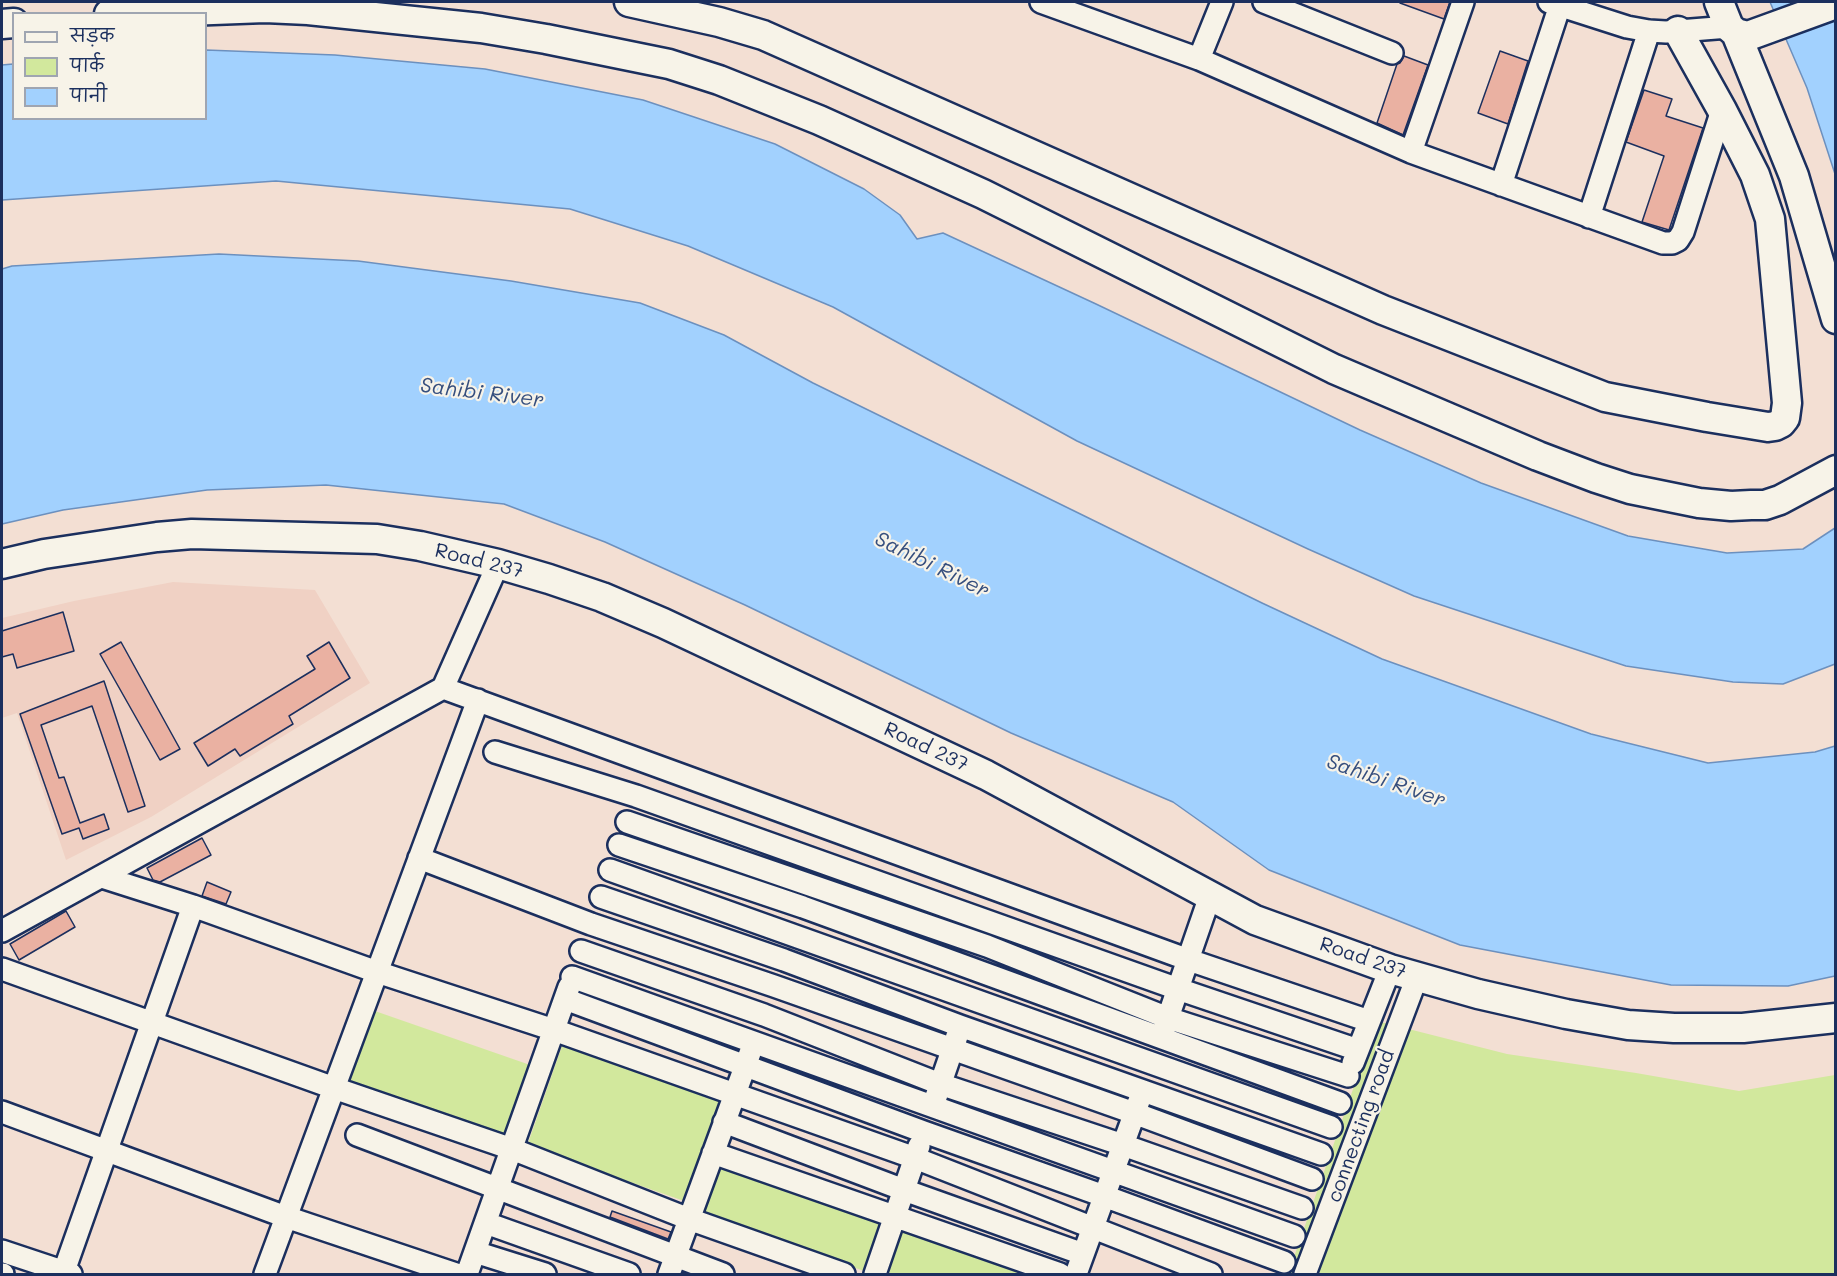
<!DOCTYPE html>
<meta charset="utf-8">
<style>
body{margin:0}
#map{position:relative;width:1837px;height:1276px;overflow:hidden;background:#f3dfd3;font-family:Mali,"Playpen Sans Deva",sans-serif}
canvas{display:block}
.frame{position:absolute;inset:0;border:3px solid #1b2f5e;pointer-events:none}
.legend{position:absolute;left:12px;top:12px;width:195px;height:108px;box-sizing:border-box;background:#f7f3e8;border:2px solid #9fa5b1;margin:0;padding:8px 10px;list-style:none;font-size:18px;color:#1b2f5e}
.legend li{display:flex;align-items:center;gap:12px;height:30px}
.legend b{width:30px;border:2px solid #9fa5b1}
</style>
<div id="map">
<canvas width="1837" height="1276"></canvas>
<div class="frame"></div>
<ul class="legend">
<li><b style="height:8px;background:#f7f3e8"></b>सड़क</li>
<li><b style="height:16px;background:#d2e89d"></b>पार्क</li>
<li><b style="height:16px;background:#a2d1fe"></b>पानी</li>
</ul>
</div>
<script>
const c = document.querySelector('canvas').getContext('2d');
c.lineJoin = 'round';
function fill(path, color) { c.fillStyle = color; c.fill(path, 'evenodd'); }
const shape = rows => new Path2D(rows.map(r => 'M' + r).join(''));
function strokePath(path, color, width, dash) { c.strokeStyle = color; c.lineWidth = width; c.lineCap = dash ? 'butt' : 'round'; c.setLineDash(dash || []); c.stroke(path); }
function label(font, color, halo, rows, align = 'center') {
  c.font = font + ' Mali,sans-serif'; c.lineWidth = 4.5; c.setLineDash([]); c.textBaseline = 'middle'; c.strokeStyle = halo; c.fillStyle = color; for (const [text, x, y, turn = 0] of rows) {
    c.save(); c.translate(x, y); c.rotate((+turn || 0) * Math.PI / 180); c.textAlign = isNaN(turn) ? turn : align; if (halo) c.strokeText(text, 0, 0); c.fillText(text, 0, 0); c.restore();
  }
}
fill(shape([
 [173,582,315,590,370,683,151,817,66,860,17,713,2,718,2,618,74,601]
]), '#f0d1c4');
fill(shape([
 [372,1010,533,1066,509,1136,348,1080],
 [1377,1021,1507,1054,1636,1073,1739,1091,1835,1075,1835,1274,1288,1274],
 [563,1043,722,1099,687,1202,527,1146],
 [721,1164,887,1222,870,1273,703,1215],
 [902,1225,1047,1274,885,1274]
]), '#d2e89d');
const water = shape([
 [1770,2,1835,2,1835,174,1807,88,1770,2],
 [206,50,335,55,485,69,643,100,775,144,864,189,900,215,917,239,943,233,1096,304,1360,430,1481,483,1628,536,1727,553,1803,549,1835,528,1835,664,1783,684,1733,682,1626,666,1414,596,1308,549,1077,441,833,307,688,246,570,209,276,181,2,200,2,65,13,64,14,118,206,118,206,50],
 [219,254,358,261,511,281,640,303,724,335,813,383,1262,603,1382,659,1591,734,1708,763,1815,752,1835,746,1835,976,1788,986,1671,985,1460,945,1269,870,1173,802,1011,733,745,605,605,542,504,504,326,485,207,490,63,510,2,524,2,269,12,266,219,254]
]);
fill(water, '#a2d1fe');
strokePath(water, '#6c90be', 1.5);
const building = shape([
 [1400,2,1450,2,1444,19,1400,3,1400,2],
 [1500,51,1528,61,1508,124,1478,113,1500,51],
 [1404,56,1428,65,1403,135,1377,123,1397,64,1400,63,1404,56],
 [1644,90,1672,99,1666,116,1703,128,1669,230,1642,222,1664,156,1626,142,1644,90],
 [63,612,74,651,17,668,13,654,2,657,2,631,63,612],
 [121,642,180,749,160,760,100,654,121,642],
 [329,642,350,678,289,716,293,724,240,756,235,749,208,766,194,743,315,669,307,656,329,642],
 [104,681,145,806,128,812,92,706,41,725,59,778,64,777,80,823,104,814,109,829,83,839,79,828,62,834,20,714,104,681],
 [202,838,211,855,160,882,153,880,147,868,202,838],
 [207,882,231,892,226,904,202,896,207,882],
 [66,911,75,927,19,960,10,944,66,911],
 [612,1211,671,1232,668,1239,610,1217,612,1211]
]);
fill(building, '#eab1a2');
strokePath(building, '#1b2f5e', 1.5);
const street = shape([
 [1041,2,1199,59,1411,152,1663,243,1672,243,1678,240,1683,232,1722,110],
 [1264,2,1392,53],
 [1549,2,1627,27,1649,31,1666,32,1729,27],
 [1199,59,1222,2],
 [1411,152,1463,2],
 [1501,185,1560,5],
 [1589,217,1649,31],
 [443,688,1189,960,1369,1021],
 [495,752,636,796,1178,989,1358,1050],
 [627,822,987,946,1168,1018,1348,1076],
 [619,845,803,907,1340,1103],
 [419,858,591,924,774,986,1134,1113,1312,1179],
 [610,870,1331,1127],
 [102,877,193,906,377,972,554,1030,915,1158,1211,1274],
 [601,897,784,960,960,1026,1321,1154],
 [2,931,443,688,498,564],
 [581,951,764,1015,940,1084,1123,1145,1302,1208],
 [2,969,334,1088,512,1149,689,1219,844,1274],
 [572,977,1294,1236],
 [565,999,924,1132,1104,1196,1284,1262],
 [1163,1032,1210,896],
 [1353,1063,1390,969],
 [936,1097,957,1036],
 [2,1112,286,1217,456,1274],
 [724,1122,904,1190,1083,1254],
 [357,1135,723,1274],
 [713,1153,1060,1274],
 [486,1223,629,1274],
 [2,1251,71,1274],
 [475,1252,545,1274],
 [2,1274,3,1274],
 [63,1274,193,906],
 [265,1274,478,700],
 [467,1274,569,987],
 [669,1274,750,1053],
 [875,1274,919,1146],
 [1076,1274,1139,1101],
 [1305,1274,1417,977]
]);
const secondary = shape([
 [629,2,719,22,763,35,1383,310,1605,397,1707,417,1768,427,1775,426,1781,423,1785,418,1787,403,1770,219,1755,175,1722,110,1678,31],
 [1719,2,1729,27,1736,33,1748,36,1836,4],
 [109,14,265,8,308,10,481,28,546,39,669,64,719,80,819,120,983,194,1334,369,1538,456,1596,478,1630,489,1699,503,1731,506,1751,505,1765,505,1780,500,1836,470],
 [2,24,14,23],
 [1736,33,1794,176,1836,319],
 [2,564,44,554,157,537,192,534,377,539,420,546,498,564,549,579,602,597,663,623,986,775,1255,920,1390,969,1478,994,1566,1014,1628,1025,1674,1028,1743,1028,1836,1018]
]);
strokePath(street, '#1b2f5e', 26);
strokePath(secondary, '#1b2f5e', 33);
strokePath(street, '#f7f3e8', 21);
strokePath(secondary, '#f7f3e8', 28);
label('20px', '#1b2f5e', '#f7f3e8', [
 ["Road 237",479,561,14],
 ["Road 237",926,747,25],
 ["Road 237",1363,958,19],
 ["connecting road",1361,1126,-70]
]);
label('italic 21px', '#364f7e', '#f7f3e8', [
 ["Sahibi River",482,393,7],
 ["Sahibi River",932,565,26],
 ["Sahibi River",1386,781,19]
]);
</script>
